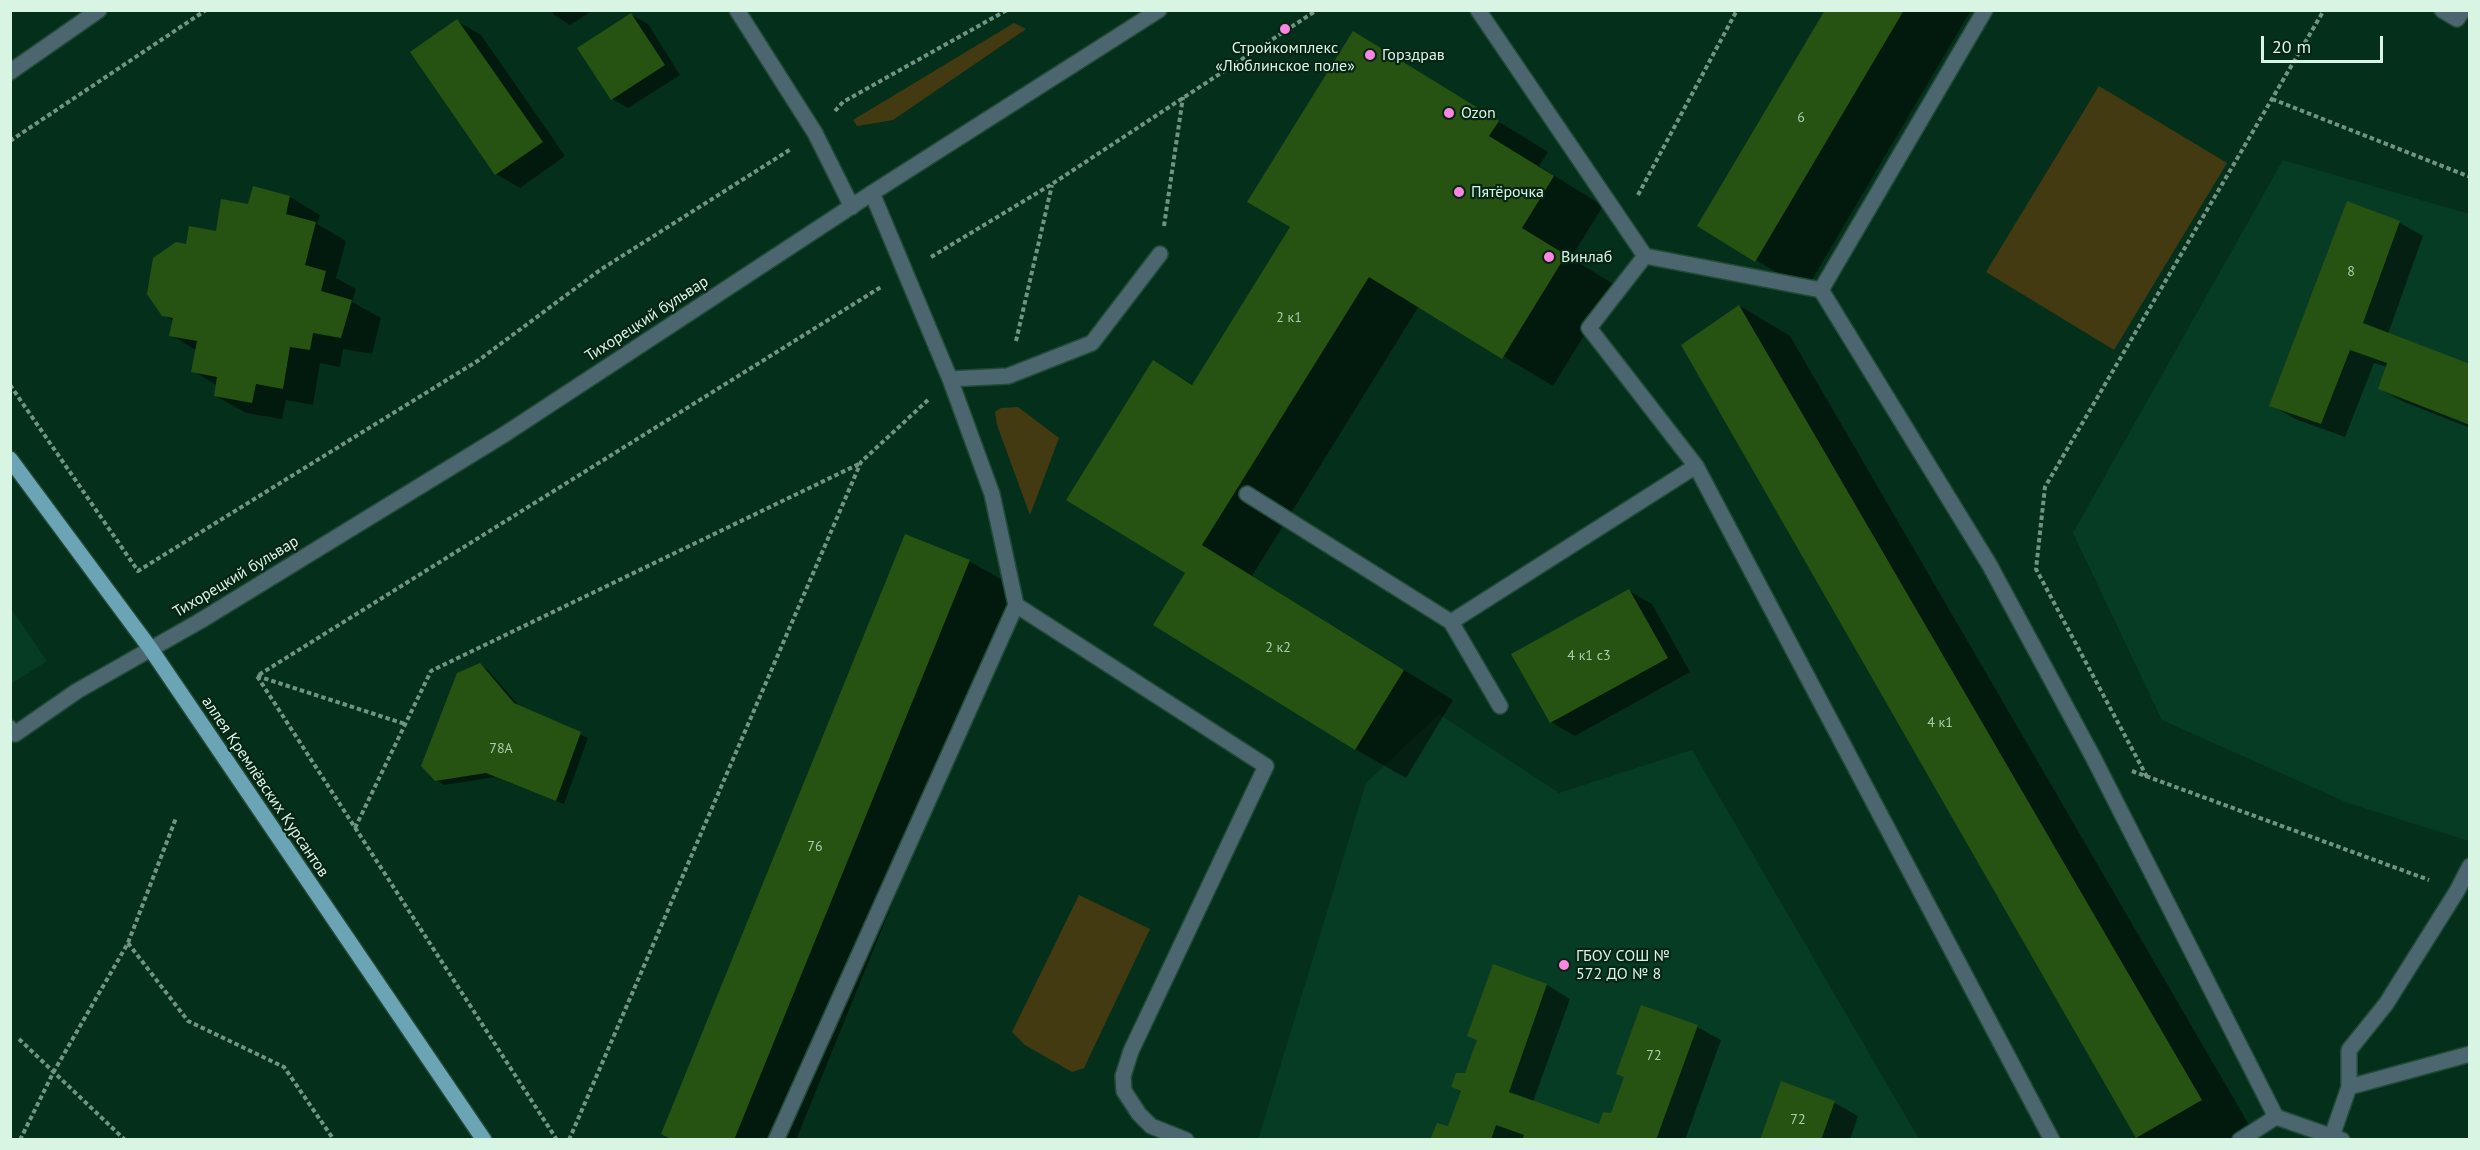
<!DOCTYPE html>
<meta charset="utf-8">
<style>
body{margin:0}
#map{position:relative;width:2480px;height:1150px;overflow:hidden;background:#04301b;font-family:"PT Sans",sans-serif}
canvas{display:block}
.frame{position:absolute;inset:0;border:12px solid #d8f4e2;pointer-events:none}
.scale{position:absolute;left:2261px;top:36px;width:122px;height:27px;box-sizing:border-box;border:3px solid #d8f4e2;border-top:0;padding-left:8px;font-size:18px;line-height:21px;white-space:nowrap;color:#d8f4e2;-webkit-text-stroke:4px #072415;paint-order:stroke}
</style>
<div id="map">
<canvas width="2480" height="1150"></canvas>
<div class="frame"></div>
<div class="scale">20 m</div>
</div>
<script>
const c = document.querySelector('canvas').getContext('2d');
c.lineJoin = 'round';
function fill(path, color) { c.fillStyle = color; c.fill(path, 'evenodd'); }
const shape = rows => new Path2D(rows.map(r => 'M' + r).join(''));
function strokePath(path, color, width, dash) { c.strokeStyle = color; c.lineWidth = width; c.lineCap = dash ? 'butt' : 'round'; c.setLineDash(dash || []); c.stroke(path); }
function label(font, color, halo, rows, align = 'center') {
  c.font = font + ' "PT Sans",sans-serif'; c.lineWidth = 4.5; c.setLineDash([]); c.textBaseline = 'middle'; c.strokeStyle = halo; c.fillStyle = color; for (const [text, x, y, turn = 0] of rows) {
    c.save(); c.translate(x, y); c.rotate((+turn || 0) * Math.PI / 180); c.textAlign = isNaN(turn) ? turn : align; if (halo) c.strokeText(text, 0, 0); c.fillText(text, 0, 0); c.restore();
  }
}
fill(shape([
 [2283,160,2469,214,2469,841,2348,803,2162,720,2073,533],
 [10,607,47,661,11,684,10,684],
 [1439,714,1559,793,1692,750,1919,1139,1258,1140,1366,783]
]), '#073c24');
fill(shape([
 [1014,23,1026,29,893,120,857,126,853,120],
 [2099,86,2227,163,2114,350,1986,272],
 [1018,407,1059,438,1030,515,997,425,995,412,1001,408],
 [1079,895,1150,929,1084,1068,1072,1072,1025,1045,1012,1032]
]), '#433a11');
fill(shape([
 [551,10,593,10,570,25,554,15],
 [1827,10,1971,10,1806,290,1699,226],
 [632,15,648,24,680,75,628,108,612,99],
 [457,21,481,35,565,156,520,188,496,174],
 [1404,63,1548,152,1539,166,1603,206,1571,258,1615,285,1553,386,1419,306,1252,576,1453,700,1406,778,1355,749,1187,573,1153,362,1194,385],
 [254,188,290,197,320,215,317,224,346,241,336,278,356,289,352,302,381,318,372,354,343,349,340,367,320,363,313,405,286,400,282,419,246,413,216,396,218,386,193,371,196,350,171,335,174,321,163,315,187,245,217,232,249,206],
 [2348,203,2400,223,2423,236,2388,334,2470,366,2470,428,2404,402,2380,389,2387,367,2374,363,2345,437,2295,419,2271,405],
 [1740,306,1790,336,2252,1130,2234,1140,2141,1140,2137,1137],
 [969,561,1020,590,796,1140,673,1140],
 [1629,591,1652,604,1690,672,1575,736,1551,722],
 [480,665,488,670,520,707,588,738,564,804,495,777,444,785,436,780],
 [1493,966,1547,985,1570,999,1533,1102,1600,1126,1612,1115,1626,1078,1642,1007,1697,1027,1721,1040,1685,1140,1524,1140,1520,1137,1519,1140,1432,1140,1448,1128,1462,1092,1452,1087,1466,1075,1479,1041],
 [1782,1083,1835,1103,1858,1116,1850,1140,1761,1140]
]), '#0007');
fill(shape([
 [1825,10,1904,10,1755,262,1697,226],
 [631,13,665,65,611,100,577,48],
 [457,19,543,142,495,175,410,52],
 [1353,31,1499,121,1489,136,1554,176,1522,228,1566,255,1502,359,1369,277,1202,545,1404,670,1355,750,1153,625,1185,573,1066,500,1153,360,1192,385,1290,227,1247,202],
 [253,186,290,196,286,214,316,222,305,265,326,271,321,291,352,300,341,338,313,333,310,350,290,347,283,389,256,384,252,403,214,396,217,377,191,372,197,341,169,336,173,318,162,316,147,294,153,258,176,242,186,244,189,226,216,231,221,199,248,204],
 [2347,201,2400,221,2363,323,2470,364,2470,425,2378,389,2387,363,2350,350,2321,424,2269,406],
 [1739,305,2202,1100,2136,1138,1681,345],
 [905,534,970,560,734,1140,673,1140,661,1134],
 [1629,589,1668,658,1550,723,1511,654],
 [480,663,514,703,581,732,556,801,486,773,435,781,421,766,457,673],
 [1493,964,1547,984,1509,1092,1599,1124,1603,1112,1611,1113,1624,1077,1616,1074,1641,1005,1698,1025,1656,1140,1522,1140,1524,1135,1496,1125,1491,1140,1430,1140,1437,1123,1448,1126,1461,1091,1451,1087,1456,1073,1465,1073,1477,1040,1467,1036],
 [1781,1081,1835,1101,1821,1140,1760,1140]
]), '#265311');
const minor = shape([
 [737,10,815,133,852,207],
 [1478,10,1645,256,1589,328,1696,466,2052,1140],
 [2442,10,2457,19,2463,10],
 [10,72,99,10],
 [1645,256,1821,290,1989,564,2093,757,2276,1117,2342,1140],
 [1821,290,1985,10],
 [950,379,1008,376,1092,343,1160,254],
 [1247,494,1451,622,1696,466],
 [1016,605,1266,766,1131,1051,1123,1076,1124,1091,1139,1114,1151,1126,1186,1140],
 [1451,622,1500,706],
 [10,728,15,734,77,691,200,621,505,434,872,193,1159,10],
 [2349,1087,2349,1050,2386,1004,2457,891,2470,866],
 [2332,1136,2349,1087,2470,1054],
 [776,1140,1016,605,992,494,950,379,872,193],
 [2240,1140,2276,1117]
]);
const major = shape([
 [10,459,150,648,484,1140]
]);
strokePath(minor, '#224b37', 18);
strokePath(major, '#224b37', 18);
strokePath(shape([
 [2272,99,2470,177],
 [835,111,843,102,1007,10],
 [10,141,206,10],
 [1638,195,1737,10],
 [1164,226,1183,97],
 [931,257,1052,184,1317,10],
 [1016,341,1052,185],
 [10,385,138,571,479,360,600,270,791,149],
 [257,676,405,724],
 [2132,771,2429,880],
 [2147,777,2036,569,2045,487,2324,10],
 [355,828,431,671,861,463],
 [128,943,188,1021,284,1067,334,1140],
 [19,1039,125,1140],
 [20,1140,53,1073,128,943,176,818],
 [557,1140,257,676,881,287],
 [569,1140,861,462,928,400]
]), '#709481', 4, [4.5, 3]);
strokePath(minor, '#4b666e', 15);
strokePath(major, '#6ba4b5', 15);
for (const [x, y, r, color] of [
 [1285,29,6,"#fe85e0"],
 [1370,55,6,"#fe85e0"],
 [1449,113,6,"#fe85e0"],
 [1459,192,6,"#fe85e0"],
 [1549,257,6,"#fe85e0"],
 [1564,965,6,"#fe85e0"]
]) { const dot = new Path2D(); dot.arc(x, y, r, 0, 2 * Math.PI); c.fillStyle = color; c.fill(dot); strokePath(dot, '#072415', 2); }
label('14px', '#acccae', null, [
 ["6",1801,118],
 ["8",2351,272],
 ["2 к1",1289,318],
 ["2 к2",1278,648],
 ["4 к1 с3",1589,656],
 ["4 к1",1940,723],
 ["78А",501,749],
 ["76",815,847],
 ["72",1654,1056],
 ["72",1798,1120]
]);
label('16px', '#d8f4e2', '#072415', [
 ["Стройкомплекс",1285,48,"center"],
 ["«Люблинское поле»",1285,66,"center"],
 ["Горздрав",1382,55],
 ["Ozon",1461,113],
 ["Пятёрочка",1471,192],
 ["Винлаб",1561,257],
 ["ГБОУ СОШ №",1576,956],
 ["572 ДО № 8",1576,974]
], 'left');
label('16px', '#d8f4e2', '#072415', [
 ["Тихорецкий бульвар",647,319,-33],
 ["Тихорецкий бульвар",236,577,-31],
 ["аллея Кремлёвских Курсантов",265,787,56]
]);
</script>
